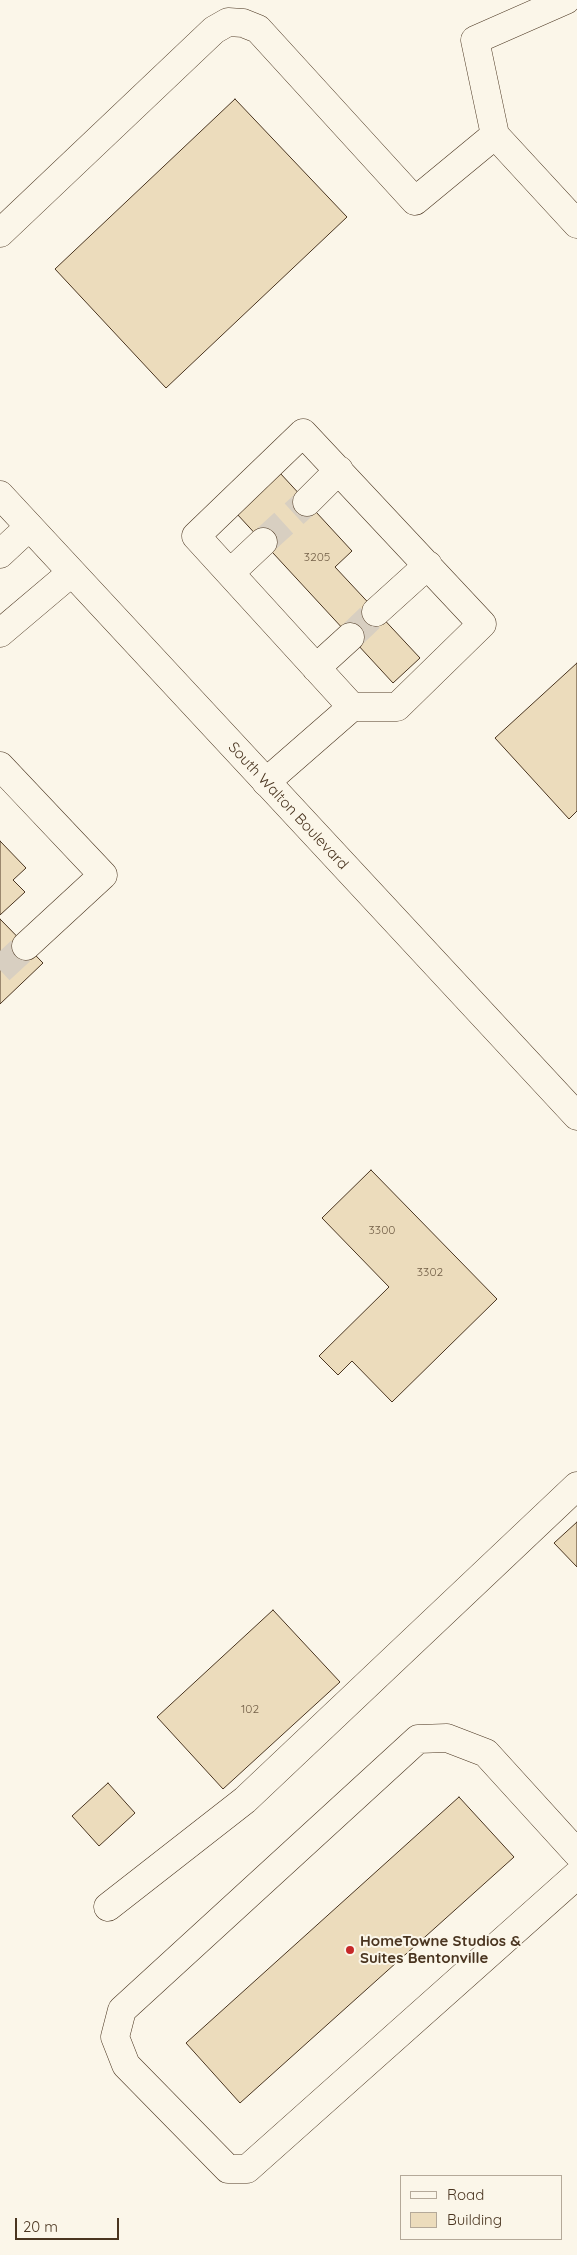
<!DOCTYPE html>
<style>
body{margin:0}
#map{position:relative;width:577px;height:2255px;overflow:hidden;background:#fbf6e9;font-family:Quicksand,sans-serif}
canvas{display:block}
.legend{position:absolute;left:400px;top:2175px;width:162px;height:65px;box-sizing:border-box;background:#fbf6e9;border:1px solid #b4a999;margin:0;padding:6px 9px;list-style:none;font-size:15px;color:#4a3520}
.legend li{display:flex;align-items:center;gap:10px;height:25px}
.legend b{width:25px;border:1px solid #b4a999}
.scale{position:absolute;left:15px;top:2218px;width:104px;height:22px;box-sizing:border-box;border:2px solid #4a3520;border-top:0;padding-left:6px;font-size:15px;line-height:18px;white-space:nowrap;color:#4a3520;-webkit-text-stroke:4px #fbf6e9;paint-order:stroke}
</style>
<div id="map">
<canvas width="577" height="2255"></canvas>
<ul class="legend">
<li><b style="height:6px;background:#fbf6e9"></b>Road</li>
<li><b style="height:14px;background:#ecdcbc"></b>Building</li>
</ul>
<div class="scale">20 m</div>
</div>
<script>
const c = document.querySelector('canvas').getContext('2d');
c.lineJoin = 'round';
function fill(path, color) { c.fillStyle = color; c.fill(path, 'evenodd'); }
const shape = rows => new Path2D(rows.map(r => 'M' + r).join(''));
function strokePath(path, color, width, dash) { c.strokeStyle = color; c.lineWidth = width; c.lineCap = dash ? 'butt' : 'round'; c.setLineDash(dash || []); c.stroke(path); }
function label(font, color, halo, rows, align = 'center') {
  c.font = font + ' Quicksand,sans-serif'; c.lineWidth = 4; c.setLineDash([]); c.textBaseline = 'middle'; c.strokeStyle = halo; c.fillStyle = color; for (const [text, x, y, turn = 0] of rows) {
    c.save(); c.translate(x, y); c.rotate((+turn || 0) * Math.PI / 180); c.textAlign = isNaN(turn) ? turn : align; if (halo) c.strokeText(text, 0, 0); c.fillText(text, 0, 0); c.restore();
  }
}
const building = shape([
 [235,99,347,217,166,388,55,269,235,99],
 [280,473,352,551,335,567,420,658,393,683,237,514,280,473],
 [577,663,577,811,569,819,495,738,577,663],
 [0,841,26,868,13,880,25,892,0,915,0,841],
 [0,919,43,963,0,1004,0,919],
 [371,1170,497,1299,392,1402,352,1361,338,1375,319,1356,389,1287,322,1218,371,1170],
 [577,1522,577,1567,554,1543,577,1522],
 [273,1610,340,1682,223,1789,157,1717,273,1610],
 [108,1783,135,1813,99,1846,72,1816,108,1783],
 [459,1797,514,1857,240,2103,186,2043,459,1797]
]);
fill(building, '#ecdcbc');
strokePath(building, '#4a3520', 1);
strokePath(shape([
 [263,542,307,502],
 [350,637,376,612],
 [0,970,26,946]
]), '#d8cfc1', 28, [28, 14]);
const minor = shape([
 [566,0,475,40,495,135,577,224],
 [0,233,214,30,228,22,243,23,258,29,415,201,495,135],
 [307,502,339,470],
 [0,554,29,527],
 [230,573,263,542],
 [376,612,428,565],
 [0,633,71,573],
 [316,668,350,637],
 [0,766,103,875,26,946],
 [266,782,352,707,397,707,482,624,303,433,196,536,352,707],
 [577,1853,486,1753,447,1738,418,1739,122,2010,115,2037,126,2065,228,2169,247,2169,577,1875],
 [108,1907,245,1800,577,1486]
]);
const major = shape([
 [0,495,577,1116]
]);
strokePath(minor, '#4a3520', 29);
strokePath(major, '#4a3520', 29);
strokePath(minor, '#fbf6e9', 28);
strokePath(major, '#fbf6e9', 28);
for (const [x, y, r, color] of [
 [350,1950,5,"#c62828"]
]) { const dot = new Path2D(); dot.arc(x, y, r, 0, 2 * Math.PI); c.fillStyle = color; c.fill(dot); strokePath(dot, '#fbf6e9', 2); }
label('12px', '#725f47', null, [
 ["3205",317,557],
 ["3300",382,1230],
 ["3302",430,1272],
 ["102",250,1709]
]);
label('15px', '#4a3520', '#fbf6e9', [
 ["South Walton Boulevard",288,806,47]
]);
label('bold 15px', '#4a3520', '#fbf6e9', [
 ["HomeTowne Studios &",360,1941],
 ["Suites Bentonville",360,1958]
], 'left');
</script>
